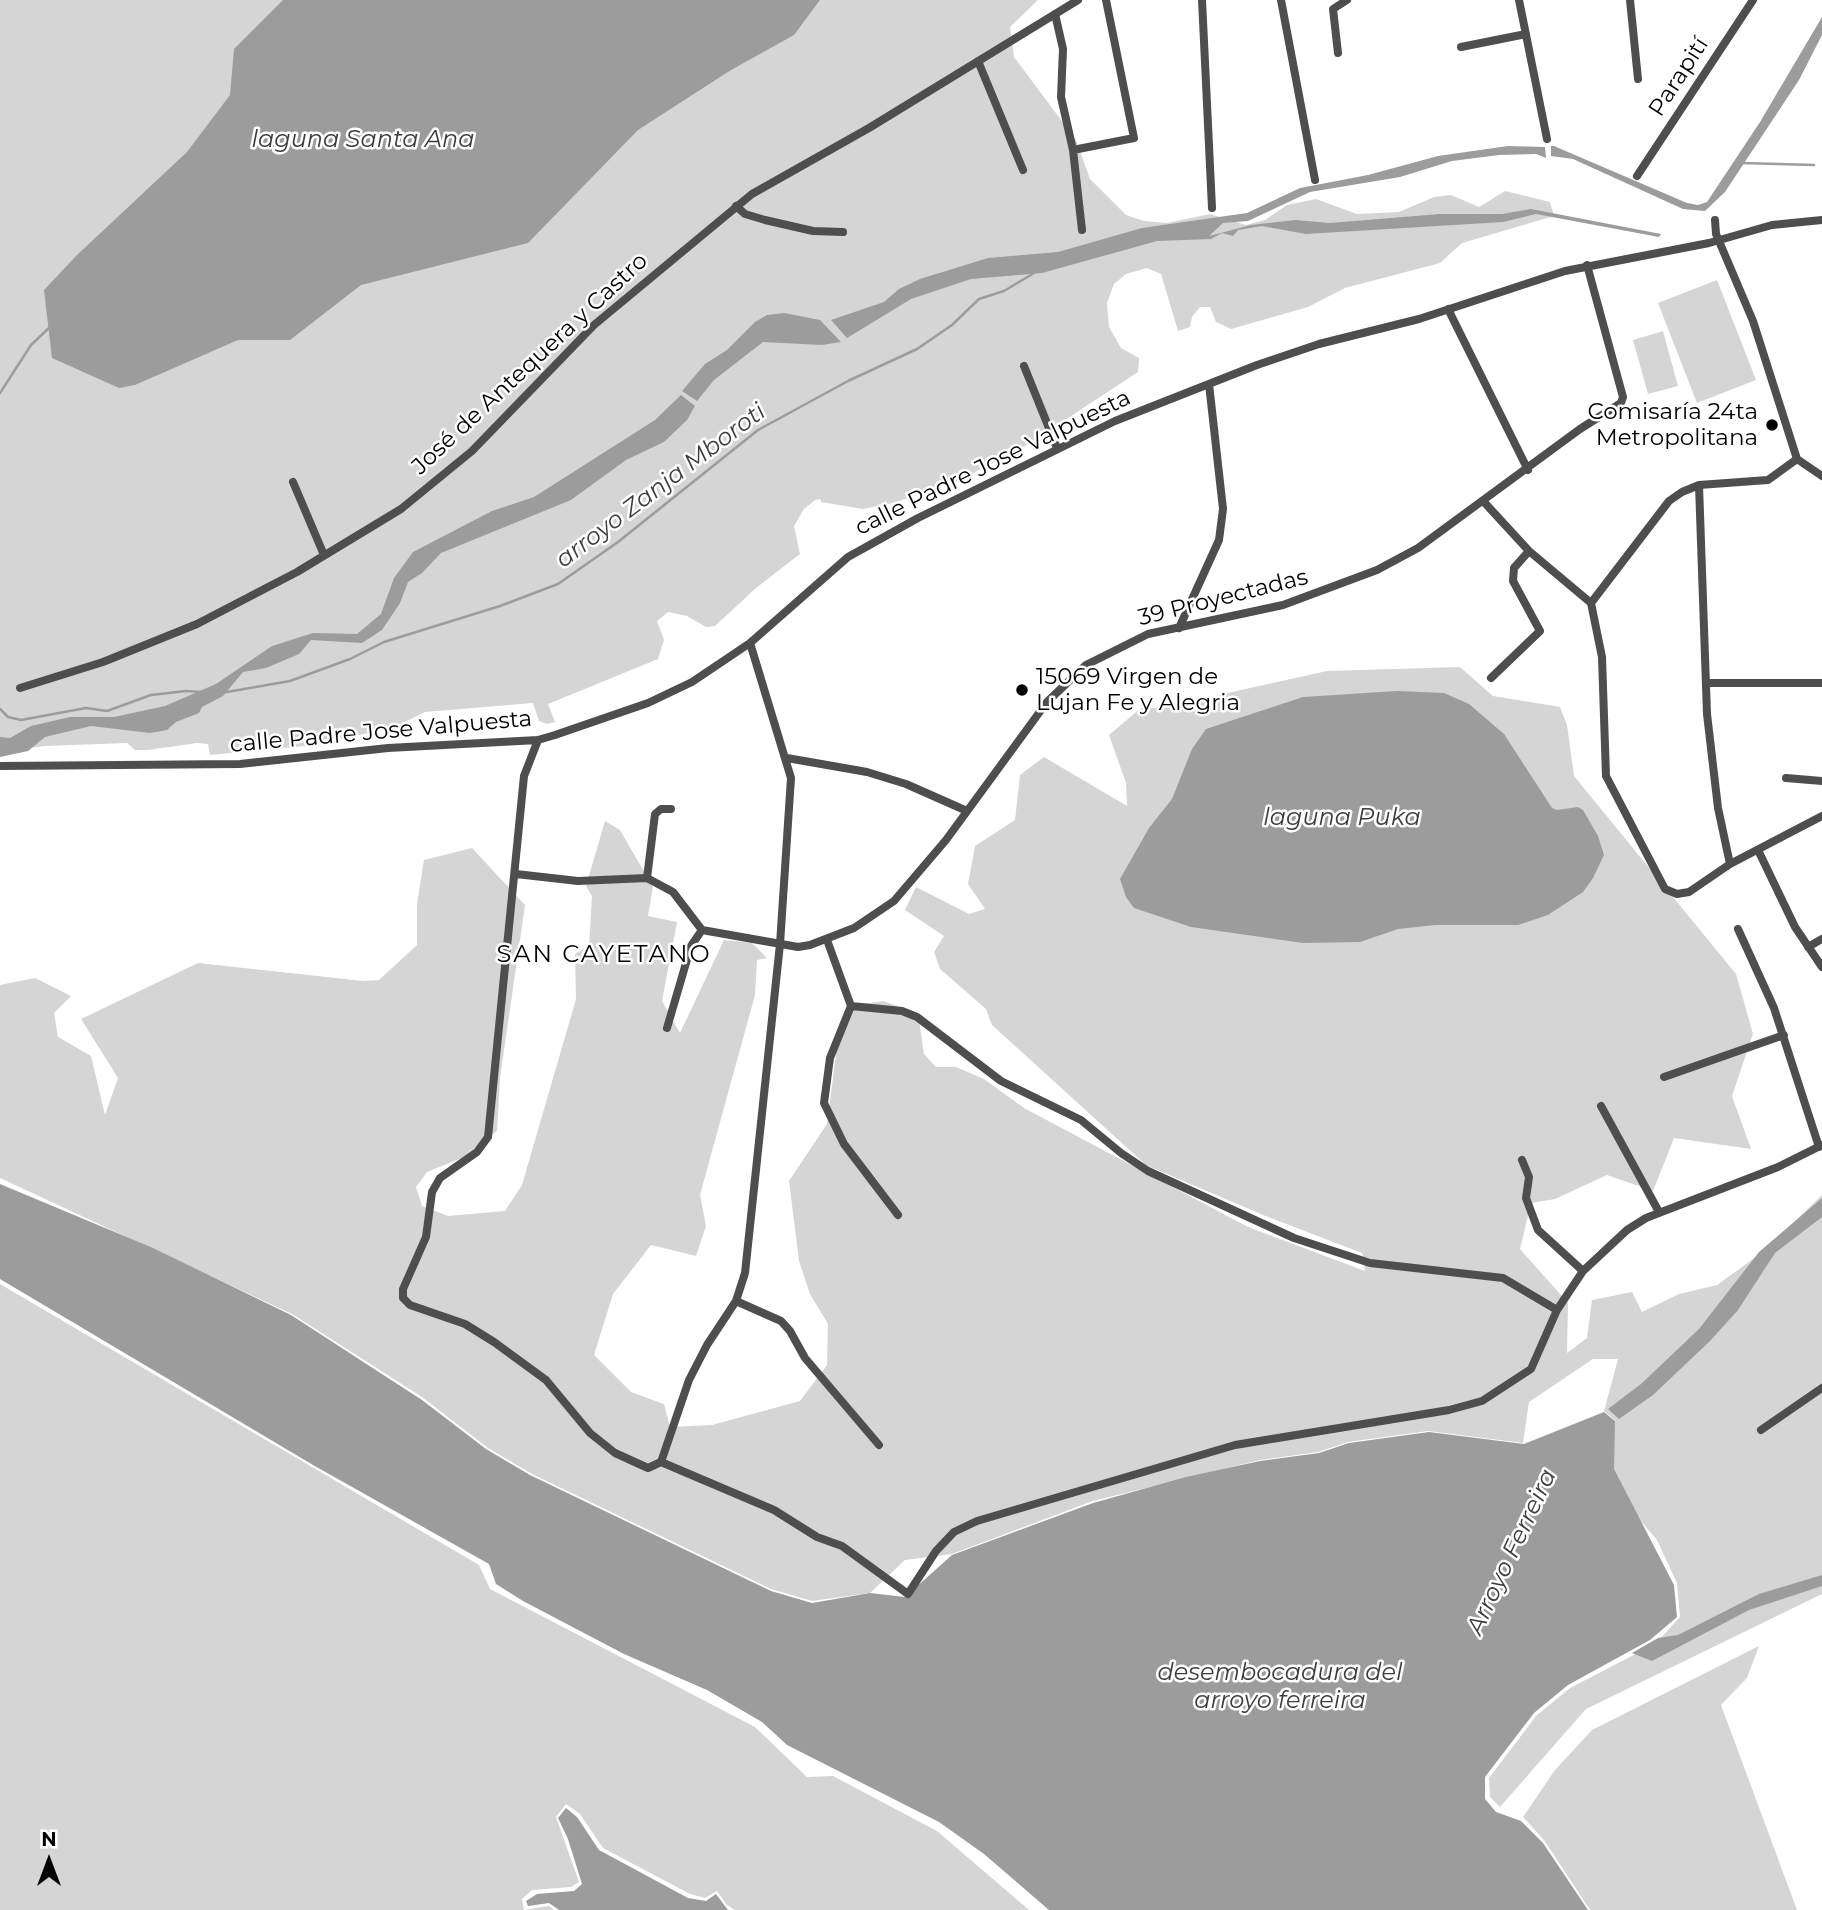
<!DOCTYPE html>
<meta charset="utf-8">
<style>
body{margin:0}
#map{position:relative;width:1822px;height:1910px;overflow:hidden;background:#fff;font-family:Montserrat,sans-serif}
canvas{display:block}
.north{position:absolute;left:14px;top:1826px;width:70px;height:70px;-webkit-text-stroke:5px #fff;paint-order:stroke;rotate:0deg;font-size:19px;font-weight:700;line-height:28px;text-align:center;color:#000}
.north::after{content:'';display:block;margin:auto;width:24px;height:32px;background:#000;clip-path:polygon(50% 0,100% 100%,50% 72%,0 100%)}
</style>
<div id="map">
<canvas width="1822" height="1910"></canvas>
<div class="north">N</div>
</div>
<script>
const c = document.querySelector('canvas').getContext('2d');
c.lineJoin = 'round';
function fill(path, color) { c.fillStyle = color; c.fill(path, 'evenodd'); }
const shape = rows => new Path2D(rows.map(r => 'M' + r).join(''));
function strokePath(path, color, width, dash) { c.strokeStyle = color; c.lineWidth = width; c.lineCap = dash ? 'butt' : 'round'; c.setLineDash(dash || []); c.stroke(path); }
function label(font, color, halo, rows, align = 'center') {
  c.font = font + ' Montserrat,sans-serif'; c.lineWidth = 5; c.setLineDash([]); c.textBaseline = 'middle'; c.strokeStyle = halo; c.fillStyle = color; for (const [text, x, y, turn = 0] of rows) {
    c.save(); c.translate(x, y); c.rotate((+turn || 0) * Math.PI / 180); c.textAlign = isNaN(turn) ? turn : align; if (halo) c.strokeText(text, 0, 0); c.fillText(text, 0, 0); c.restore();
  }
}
fill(shape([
 [0,0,1038,0,1010,27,1014,57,1076,140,1090,179,1126,215,1144,221,1167,223,1210,214,1246,225,1265,220,1287,205,1316,199,1357,214,1399,212,1434,197,1451,195,1479,207,1505,191,1550,202,1554,216,1462,243,1440,263,1345,288,1308,307,1231,329,1216,322,1210,307,1200,307,1192,317,1190,327,1178,331,1161,274,1147,268,1126,274,1114,284,1107,303,1109,327,1121,348,1139,358,1138,372,1027,445,958,481,893,503,863,509,821,502,821,499,815,500,804,509,794,526,800,554,756,588,715,626,706,627,687,616,668,612,657,621,664,640,658,659,548,704,555,722,547,724,539,721,533,703,425,712,393,728,305,746,210,755,208,744,197,743,148,750,135,750,127,743,45,746,0,752],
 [1717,280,1756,380,1697,403,1658,303],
 [1663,331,1678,386,1648,394,1633,340],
 [1460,667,1493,696,1560,707,1567,725,1574,776,1736,974,1753,1034,1732,1096,1751,1149,1674,1138,1653,1191,1607,1175,1555,1199,1531,1203,1520,1249,1568,1303,1567,1353,1587,1338,1592,1300,1632,1292,1642,1312,1679,1294,1717,1285,1764,1251,1822,1195,1822,1594,1586,1709,1500,1807,1490,1797,1489,1778,1536,1716,1570,1688,1655,1644,1680,1617,1677,1583,1657,1540,1624,1501,1609,1473,1609,1441,1615,1420,1604,1411,1618,1359,1593,1359,1529,1402,1523,1443,1428,1431,1348,1442,1318,1452,1260,1460,1093,1501,952,1554,905,1560,870,1593,812,1601,771,1589,532,1474,488,1448,422,1397,292,1314,0,1178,0,985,35,978,71,996,54,1013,58,1037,91,1056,105,1115,118,1078,81,1019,198,963,363,981,379,980,417,945,417,904,424,860,472,848,525,905,500,1078,497,1131,462,1158,427,1172,416,1187,422,1206,448,1216,505,1211,522,1185,576,999,575,954,589,945,592,896,586,886,605,821,620,830,653,887,648,916,677,922,662,1001,680,1033,724,940,752,943,767,958,757,960,755,995,700,1195,706,1226,696,1256,651,1245,613,1294,594,1355,631,1392,664,1404,670,1427,712,1425,800,1401,827,1365,828,1324,810,1294,799,1261,789,1181,827,1124,840,1023,857,1005,883,1001,918,1013,924,1054,936,1067,956,1067,984,1079,1024,1108,1248,1227,1365,1271,1362,1253,1263,1215,1146,1165,992,1025,986,1009,940,969,934,952,944,936,905,910,916,887,969,914,985,909,968,884,975,846,1015,820,1020,775,1044,757,1127,806,1126,783,1109,735,1141,708,1179,708,1223,694,1327,671],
 [0,1284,479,1565,490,1589,755,1727,807,1777,833,1776,937,1831,1029,1910,735,1910,727,1905,717,1891,705,1898,690,1894,603,1848,580,1814,566,1804,556,1817,579,1882,571,1887,532,1890,522,1899,524,1910,549,1906,554,1910,0,1910],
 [1759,1646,1747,1678,1721,1705,1797,1910,1590,1910,1544,1840,1523,1817,1555,1770,1592,1730]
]), '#d5d5d5');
fill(shape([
 [283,0,820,0,794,35,731,70,638,130,528,243,361,285,290,340,238,340,135,385,119,388,52,358,44,290,77,255,187,152,230,95,234,49],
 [1822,17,1822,35,1799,80,1725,192,1705,211,1683,209,1573,159,1551,156,1551,146,1554,146,1687,203,1698,205,1707,202,1760,122],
 [1508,146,1545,147,1546,158,1536,154,1499,155,1452,161,1400,177,1310,192,1248,221,1223,223,1209,236,1251,225,1295,220,1330,223,1440,214,1502,214,1531,209,1661,234,1659,237,1536,214,1503,222,1306,234,1262,226,1238,230,1233,236,1222,233,1211,239,1157,241,1042,273,971,279,911,299,847,338,831,320,884,302,899,289,920,279,988,258,1058,252,1142,228,1247,213,1300,188,1368,175,1438,156],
 [784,313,820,320,841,342,822,345,763,342,714,380,697,401,682,391,705,364,727,350,755,322,767,315],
 [681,395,695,406,687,420,664,442,626,460,571,500,441,553,422,573,408,582,400,603,382,630,362,643,311,640,299,654,266,668,243,672,223,696,202,707,199,713,176,722,167,730,150,733,91,726,45,737,28,751,0,757,0,737,10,738,31,726,70,717,114,717,165,706,216,684,272,646,313,633,357,634,381,614,394,578,413,552,492,511,534,497,655,420],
 [1397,691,1444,693,1469,704,1504,734,1552,808,1557,810,1578,807,1583,810,1598,836,1604,855,1593,878,1583,892,1548,915,1518,925,1435,925,1398,929,1360,942,1303,943,1191,927,1134,908,1126,897,1120,879,1149,828,1172,799,1192,749,1206,729,1303,697],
 [0,1184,153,1248,291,1315,422,1400,486,1449,530,1475,771,1591,812,1603,870,1593,905,1597,952,1555,1093,1503,1186,1477,1260,1461,1319,1453,1349,1443,1429,1432,1524,1444,1604,1412,1615,1421,1614,1469,1674,1585,1677,1617,1650,1640,1568,1685,1534,1713,1485,1777,1485,1799,1496,1812,1521,1821,1543,1843,1588,1910,1049,1910,984,1854,939,1822,787,1745,762,1722,707,1690,624,1654,523,1601,496,1584,489,1564,313,1465,0,1279],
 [1822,1198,1822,1217,1775,1253,1738,1310,1710,1341,1653,1395,1619,1419,1608,1409,1641,1384,1699,1329,1759,1252],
 [1822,1575,1822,1586,1749,1610,1652,1661,1632,1653,1658,1638,1678,1635,1759,1594],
 [566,1808,577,1817,599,1850,688,1898,706,1901,716,1894,728,1910,559,1910,549,1903,528,1906,526,1901,537,1894,574,1891,582,1884,568,1839,558,1818]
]), '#9c9c9c');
strokePath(shape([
 [1741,163,1814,165],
 [0,393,31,345,50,327],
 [221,693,290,681,350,659,384,642,500,606,558,584,618,542,758,430,848,381,917,349,952,325,979,299,1004,291,1034,273],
 [0,709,8,717,21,720,86,708,107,711,151,695,186,691,201,692]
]), '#9c9c9c', 2.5);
strokePath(shape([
 [1202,0,1212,208],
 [1281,0,1315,180],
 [1519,0,1547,139],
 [1630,0,1638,79],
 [1055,14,1063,49,1061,97,1073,150,1082,230],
 [1461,47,1526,34],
 [1338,53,1333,9,1347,0],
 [978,61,1023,170],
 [1073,150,1134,138,1106,0],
 [1637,176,1753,0],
 [736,206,745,214,765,220,813,231,843,232],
 [1715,220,1716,234,1753,321,1797,459,1822,476],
 [1448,309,1528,470],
 [1024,366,1057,448],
 [293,482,324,555],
 [1699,485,1707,714,1718,808,1730,864],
 [1484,502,1529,551,1591,603,1602,657,1606,776,1665,889,1677,894,1689,892,1730,864,1822,816],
 [1591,603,1669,501,1682,492,1699,485,1768,480,1797,459],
 [1179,628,1219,540,1223,509,1209,384],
 [1491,678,1540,631,1513,581,1514,568,1529,551],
 [1706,683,1822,683],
 [20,688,103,662,197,624,297,572,401,509,472,451,594,325,752,194,869,128,1078,0],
 [538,740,524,776,488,1137,477,1152,440,1178,432,1192,426,1237,403,1289,403,1298,410,1305,465,1324,494,1342,546,1380,590,1433,615,1453,648,1468,661,1462,689,1380,707,1345,736,1301,745,1273,780,944,791,778,750,643],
 [787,758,867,772,906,784,967,811],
 [0,766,240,764,388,748,538,740,555,735,648,703,692,682,750,643,848,557,918,518,1115,421,1257,365,1319,344,1419,319,1565,271,1709,243,1772,225,1822,220],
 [1786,778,1822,781],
 [1758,850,1795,927,1822,967],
 [516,874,578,881,647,878,673,892,702,930],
 [647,878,655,814,661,809,671,809],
 [1738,929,1774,1008,1819,1147],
 [827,940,851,1006,902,1011,917,1017,1001,1081,1081,1120,1121,1153,1148,1171,1294,1238,1370,1263,1503,1278,1557,1310],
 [1808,947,1822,939],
 [851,1006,830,1058,824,1103,844,1144,898,1215],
 [667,1028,691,946,702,930,798,947,810,945,854,928,894,901,946,840,1047,702,1086,665,1148,634,1283,605,1377,570,1418,548,1580,429,1621,403,1623,397,1587,265],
 [1664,1077,1784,1035],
 [1601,1106,1659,1212],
 [1522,1160,1529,1177,1526,1198,1538,1230,1583,1271,1627,1230,1646,1218,1778,1167,1822,1145],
 [736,1301,781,1321,790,1331,805,1358,879,1445],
 [1761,1430,1822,1388],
 [661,1462,774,1510,817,1537,842,1546,908,1594,936,1551,954,1532,977,1521,1235,1445,1449,1410,1482,1401,1531,1369,1557,1310,1583,1271]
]), '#4e4e4e', 8);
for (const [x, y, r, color] of [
 [1772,425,7,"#000"],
 [1022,690,7,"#000"]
]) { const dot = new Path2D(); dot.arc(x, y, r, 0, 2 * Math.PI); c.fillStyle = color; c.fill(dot); strokePath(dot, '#fff', 2.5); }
label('23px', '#000', '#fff', [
 ["Parapití",1679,77,-57],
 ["José de Antequera y Castro",530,364,-43],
 ["calle Padre Jose Valpuesta",993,463,-26],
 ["39 Proyectadas",1223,598,-14],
 ["calle Padre Jose Valpuesta",381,732,-5]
]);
label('23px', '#000', '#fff', [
 ["Comisaría 24ta",1758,412],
 ["Metropolitana",1758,438],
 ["15069 Virgen de",1036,677,"left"],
 ["Lujan Fe y Alegria",1036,703,"left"]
], 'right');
label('italic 24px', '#3d3d3d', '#fff', [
 ["laguna Santa Ana",363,140],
 ["arroyo Zanja Mboroti",661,486,-37],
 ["laguna Puka",1342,818],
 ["Arroyo Ferreira",1512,1552,-65],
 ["desembocadura del",1280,1673],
 ["arroyo ferreira",1280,1701]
]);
c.letterSpacing = '2px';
label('24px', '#000', '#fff', [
 ["SAN CAYETANO",604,955]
]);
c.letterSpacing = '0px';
</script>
